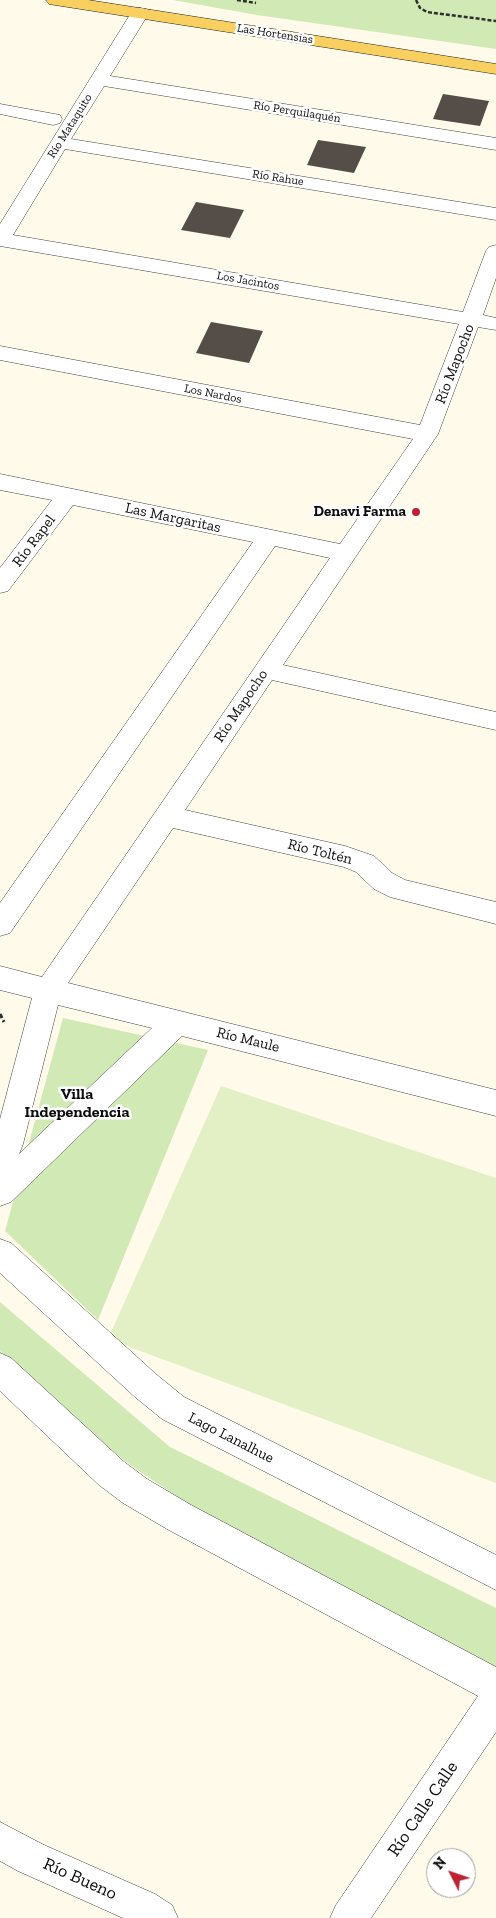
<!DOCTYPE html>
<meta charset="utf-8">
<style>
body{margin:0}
#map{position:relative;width:496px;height:1918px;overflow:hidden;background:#fffaea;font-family:"Zilla Slab",serif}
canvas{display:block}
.north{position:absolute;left:426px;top:1848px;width:50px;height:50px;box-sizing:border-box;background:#fff;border:1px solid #9e9e9e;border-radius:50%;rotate:311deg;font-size:14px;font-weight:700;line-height:20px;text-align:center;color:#0c0c0c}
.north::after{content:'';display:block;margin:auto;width:18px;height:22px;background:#bc232f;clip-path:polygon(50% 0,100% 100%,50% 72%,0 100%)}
</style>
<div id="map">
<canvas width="496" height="1918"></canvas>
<div class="north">N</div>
</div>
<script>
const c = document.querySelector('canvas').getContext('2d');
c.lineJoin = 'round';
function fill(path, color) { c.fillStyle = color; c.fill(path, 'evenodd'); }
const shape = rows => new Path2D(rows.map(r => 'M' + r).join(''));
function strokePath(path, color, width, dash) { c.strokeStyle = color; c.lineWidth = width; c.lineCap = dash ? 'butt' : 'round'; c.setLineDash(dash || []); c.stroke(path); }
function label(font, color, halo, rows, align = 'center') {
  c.font = font + ' "Zilla Slab",serif'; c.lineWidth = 5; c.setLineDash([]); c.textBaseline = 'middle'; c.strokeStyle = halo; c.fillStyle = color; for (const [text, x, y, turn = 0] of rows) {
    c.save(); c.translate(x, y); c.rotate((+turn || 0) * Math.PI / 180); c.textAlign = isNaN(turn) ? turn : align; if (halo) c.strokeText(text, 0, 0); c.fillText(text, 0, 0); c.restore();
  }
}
fill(shape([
 [173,0,496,0,496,49,257,15],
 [63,1018,208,1050,98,1320,5,1231],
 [0,1302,170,1447,496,1608,496,1672,194,1508,133,1467,73,1420,0,1351]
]), '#d1e9b5');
fill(shape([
 [221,1086,496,1178,496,1483,108,1339]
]), '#e3f0c6');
fill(shape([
 [443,94,489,101,480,126,433,119],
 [318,140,366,147,354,173,307,165],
 [196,202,244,210,230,238,181,230],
 [211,322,263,331,249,363,196,353]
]), '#544d48');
const minor = shape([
 [140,8,146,9,149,13,110,76,496,138,496,150,104,86,71,139,496,208,496,220,65,149,13,235,463,312,486,251,489,247,496,245,496,278,483,315,496,318,496,330,478,327,438,434,283,665,496,712,496,730,272,680,185,810,345,846,374,856,392,873,405,880,496,902,496,924,390,897,374,889,356,872,344,867,173,828,68,983,496,1090,496,1116,182,1036,11,1202,0,1206,0,1119,32,998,0,990,0,966,42,977,330,558,275,546,10,933,0,936,0,903,253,542,73,505,8,591,0,593,0,568,52,500,0,490,0,474,340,544,413,439,0,360,0,346,420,425,459,324,0,246,0,224,131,13,134,9,140,8],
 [58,1005,152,1028,19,1154,23,1144,58,1005],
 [0,104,60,115,62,119,60,123,53,125,0,114,0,104],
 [0,1239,11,1243,157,1375,184,1397,496,1555,496,1590,162,1419,135,1397,0,1273,0,1239],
 [0,1353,11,1358,123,1461,147,1479,191,1505,496,1667,496,1732,371,1918,330,1918,336,1905,478,1696,167,1529,123,1503,99,1485,0,1391,0,1353],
 [0,1822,44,1845,155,1894,172,1905,178,1918,123,1918,18,1871,0,1861,0,1822]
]);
const major = shape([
 [46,0,88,0,496,64,496,74,55,5,49,4,46,0]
]);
strokePath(minor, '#3f3f3f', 1);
strokePath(major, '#1d1d1d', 1);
strokePath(shape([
 [237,0,256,3],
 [416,0,420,8,427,12,496,21]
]), '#2e2e2e', 2.5, [4, 2]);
strokePath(shape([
 [0,1014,4,1022]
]), '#2e2e2e', 3, [4.5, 2.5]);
fill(minor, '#fff');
fill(major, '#f9d060');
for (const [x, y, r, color] of [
 [416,512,5,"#bc232f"]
]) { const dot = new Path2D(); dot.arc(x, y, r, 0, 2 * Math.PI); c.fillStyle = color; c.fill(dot); strokePath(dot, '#fff', 2); }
label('12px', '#0c0c0c', '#fff', [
 ["Las Hortensias",275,34,9],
 ["Río Perquilaquén",297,112,9],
 ["Río Mataquito",70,126,-58],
 ["Río Rahue",278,178,9],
 ["Los Jacintos",248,281,10],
 ["Los Nardos",213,394,11]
]);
label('15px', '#0c0c0c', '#fff', [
 ["Río Mapocho",455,364,-69],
 ["Las Margaritas",173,518,12],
 ["Río Rapel",34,541,-53],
 ["Río Mapocho",241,706,-56],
 ["Río Toltén",320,852,14],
 ["Río Maule",248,1040,14],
 ["Lago Lanalhue",231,1438,27]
]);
label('bold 15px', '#0c0c0c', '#fff', [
 ["Denavi Farma",406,512]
], 'right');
label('bold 16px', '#0c0c0c', '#fff', [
 ["Villa",77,1094],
 ["Independencia",77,1112]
]);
label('18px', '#0c0c0c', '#fff', [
 ["Río Calle Calle",423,1809,-56],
 ["Río Bueno",80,1879,24]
]);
</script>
